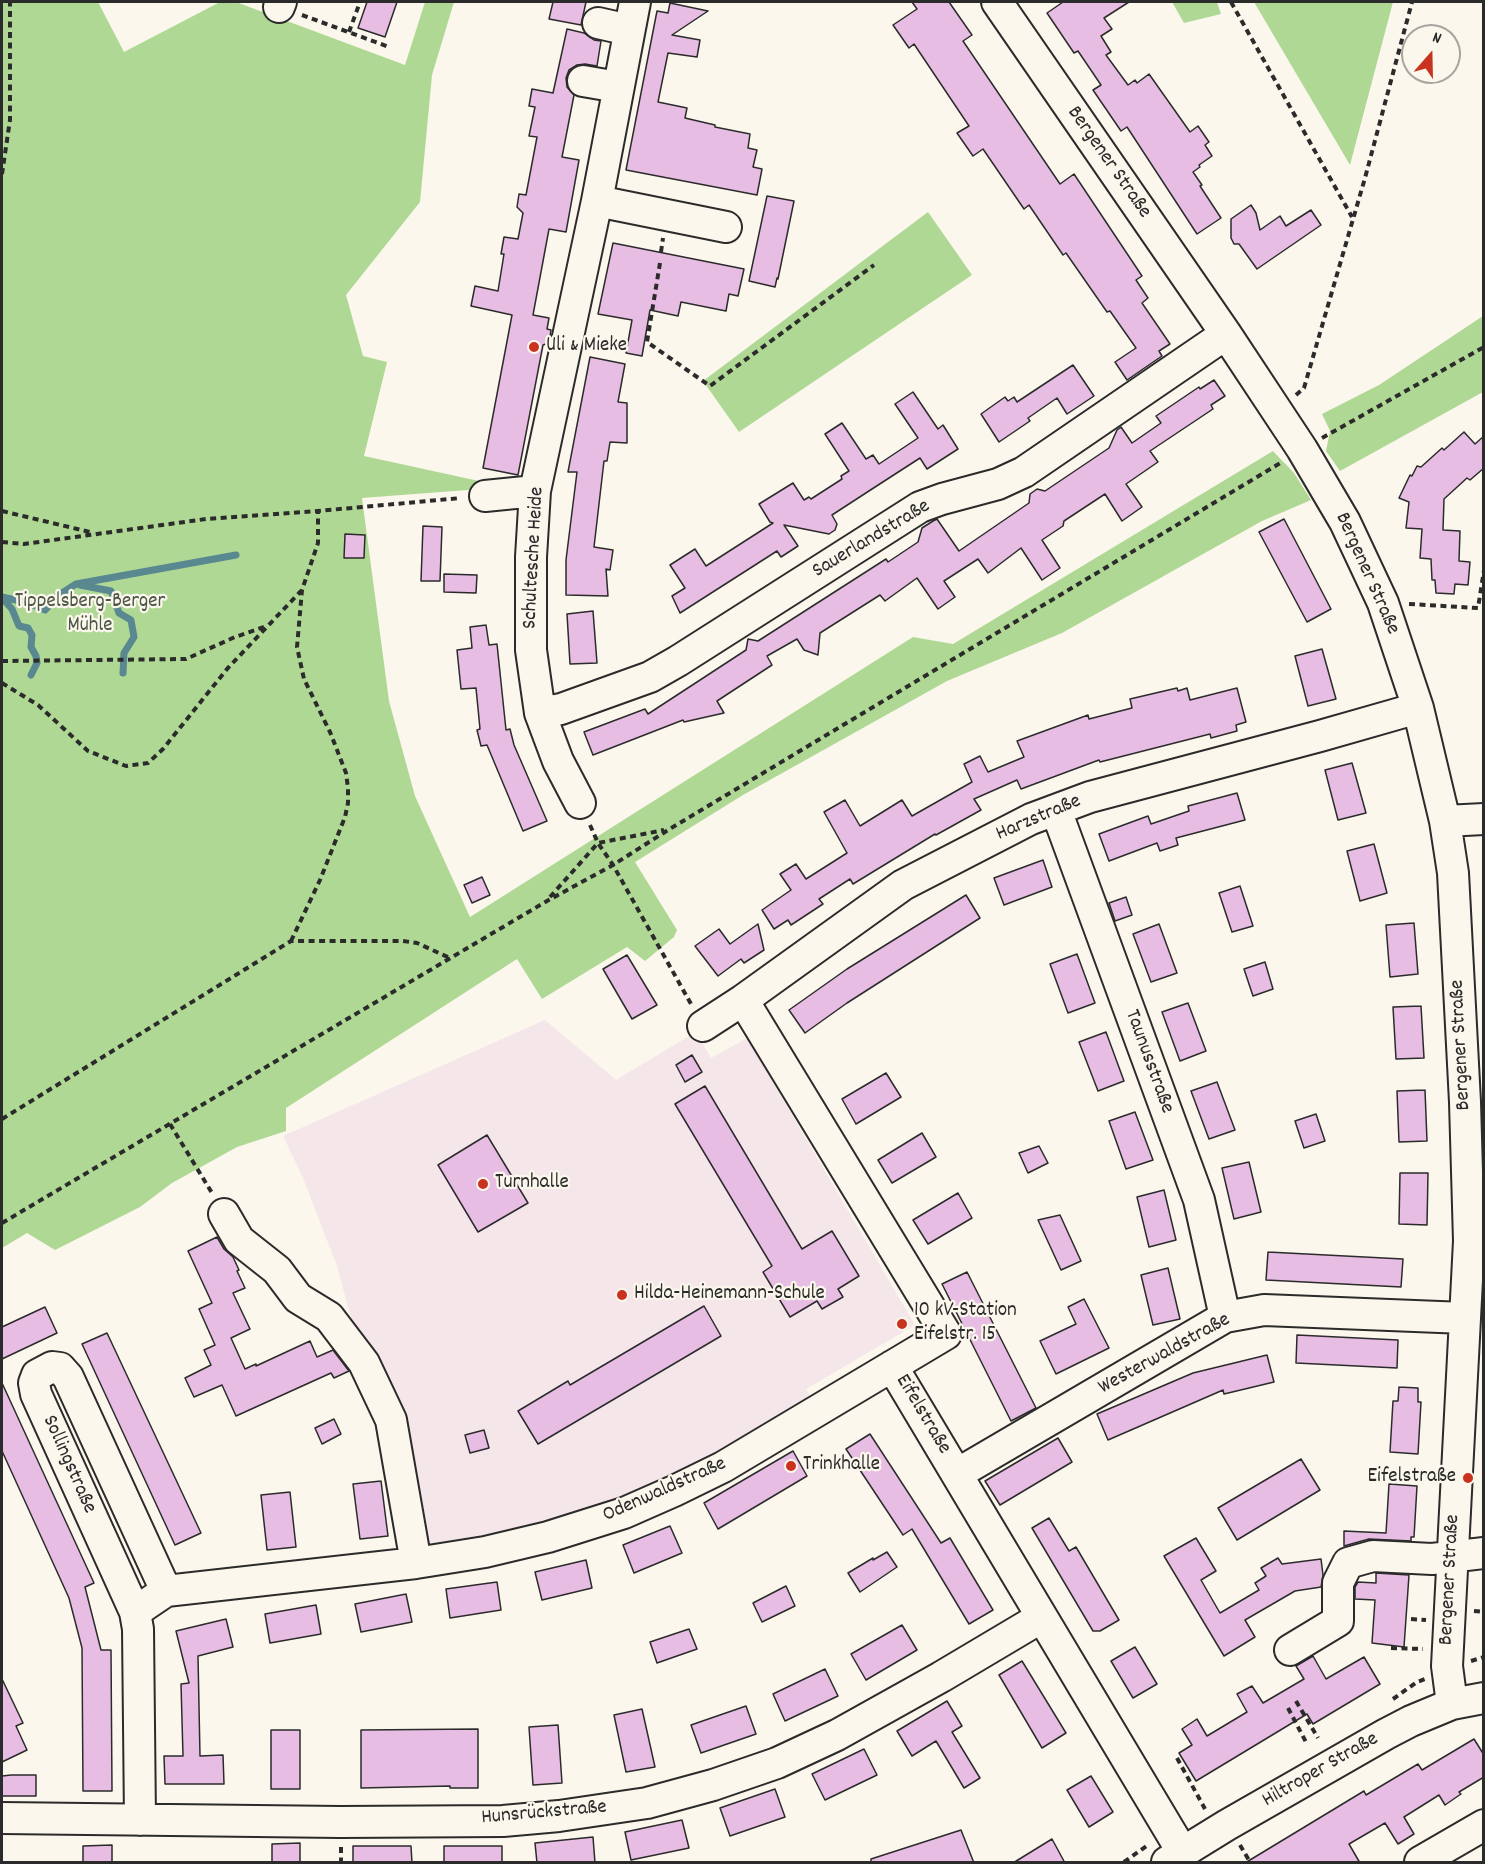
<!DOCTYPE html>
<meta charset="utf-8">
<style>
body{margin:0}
#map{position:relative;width:1485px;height:1864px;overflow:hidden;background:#fbf7ec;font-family:Dekko,sans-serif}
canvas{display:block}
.frame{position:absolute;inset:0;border:3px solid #2b2b2b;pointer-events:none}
.north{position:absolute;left:1401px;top:24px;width:60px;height:60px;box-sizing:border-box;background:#fbf7ec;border:2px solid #a8a59f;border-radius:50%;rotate:20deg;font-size:16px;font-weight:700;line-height:24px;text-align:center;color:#2b2b2b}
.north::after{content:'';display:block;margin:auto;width:21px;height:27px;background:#c8321e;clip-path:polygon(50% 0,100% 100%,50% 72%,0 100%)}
</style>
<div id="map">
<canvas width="1485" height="1864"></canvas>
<div class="frame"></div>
<div class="north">N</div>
</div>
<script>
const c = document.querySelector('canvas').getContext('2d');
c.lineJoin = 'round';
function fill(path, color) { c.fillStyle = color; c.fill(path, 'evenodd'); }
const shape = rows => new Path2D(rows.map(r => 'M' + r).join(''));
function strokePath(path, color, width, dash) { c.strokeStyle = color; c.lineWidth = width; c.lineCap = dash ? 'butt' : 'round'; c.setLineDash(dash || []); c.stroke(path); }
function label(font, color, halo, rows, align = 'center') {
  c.font = font + ' Dekko,sans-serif'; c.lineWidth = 4.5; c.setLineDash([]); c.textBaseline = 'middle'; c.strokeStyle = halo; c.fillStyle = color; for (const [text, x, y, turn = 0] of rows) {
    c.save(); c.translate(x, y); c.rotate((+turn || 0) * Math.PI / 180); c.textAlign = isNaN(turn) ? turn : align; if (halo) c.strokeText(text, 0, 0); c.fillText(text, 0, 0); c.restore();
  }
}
fill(shape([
 [545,1020,616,1080,696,1032,711,1058,747,1038,915,1325,806,1389,812,1399,735,1443,634,1494,542,1525,423,1545,356,1336,337,1266,303,1178,283,1136]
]), '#f5e6ea');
fill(shape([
 [2,2,98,2,124,52,220,2,236,2,405,65,425,2,454,2,432,75,420,202,346,295,363,356,387,362,364,456,479,481,481,489,362,498,389,701,415,796,470,917,913,637,953,644,1273,451,1294,473,1311,500,1262,521,1062,633,947,681,743,795,635,862,677,930,674,937,645,961,627,947,542,999,517,959,286,1108,286,1131,237,1147,172,1183,140,1207,55,1250,27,1233,2,1248],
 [1172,2,1217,2,1221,14,1184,23],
 [1254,2,1393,2,1350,165],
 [928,212,972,275,739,432,703,381],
 [1483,316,1483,392,1340,471,1326,451,1330,431,1322,414,1379,385]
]), '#b0d895');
strokePath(shape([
 [80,585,111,591,119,613,131,620,134,637,124,653,123,673],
 [2,597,29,603,45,610,59,595,76,584,236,555],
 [2,598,12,609,19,626,28,628,32,635,31,647,36,656,37,663,31,675]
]), '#598890', 7);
const building = shape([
 [367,2,397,2,385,37,358,28,367,2],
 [553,2,586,2,581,25,549,19,553,2],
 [912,2,949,2,972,35,963,41,1060,184,1074,174,1142,276,1136,280,1148,298,1142,303,1170,344,1159,351,1162,356,1127,380,1115,362,1136,348,1110,311,1107,312,1066,253,1063,255,1029,205,1024,209,983,149,973,156,957,133,969,126,914,44,909,48,893,25,917,9,912,2],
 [1063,2,1129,2,1104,18,1112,29,1101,36,1111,52,1106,55,1128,85,1135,80,1137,83,1149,74,1190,132,1198,126,1209,142,1205,145,1212,156,1199,165,1200,167,1193,172,1202,185,1200,186,1221,218,1197,234,1127,127,1121,131,1093,90,1101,85,1078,51,1074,53,1047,13,1063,2],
 [670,3,708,11,672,35,700,40,697,57,668,53,658,102,687,108,685,118,715,125,715,127,750,134,748,148,757,150,753,167,762,169,757,195,626,170,657,11,668,13,670,3],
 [567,29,584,33,594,40,601,41,597,66,585,64,577,65,569,70,566,78,567,87,574,95,562,157,579,160,566,232,549,229,533,315,549,318,547,329,551,330,549,343,543,345,518,475,483,468,512,315,471,306,475,286,498,291,504,254,501,254,504,237,518,239,523,213,517,207,519,194,526,195,537,137,529,136,535,107,529,106,532,89,553,93,567,29],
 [767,196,794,201,778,279,777,278,775,287,749,281,767,196],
 [1251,205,1256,213,1260,230,1280,216,1286,226,1311,210,1321,225,1257,269,1239,244,1234,244,1231,238,1231,219,1251,205],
 [613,243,744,269,738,296,729,294,726,311,681,302,678,316,650,310,642,356,626,353,632,320,598,314,613,243],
 [590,357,625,364,618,402,627,403,627,443,610,442,607,461,604,461,594,547,613,550,610,570,606,569,608,596,566,595,566,560,577,472,568,472,590,357],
 [1073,365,1094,396,1067,414,1057,398,1028,418,1030,421,999,442,981,414,1005,397,1008,401,1014,397,1017,402,1073,365],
 [1214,380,1225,396,1211,405,1213,409,1150,451,1158,462,1126,484,1142,507,1122,521,1105,494,1064,521,1063,526,1042,540,1060,568,1042,580,1021,548,988,573,978,559,944,581,955,597,938,609,917,578,885,601,880,595,820,633,818,655,804,650,797,639,767,656,772,665,717,701,724,713,684,722,683,720,593,755,584,732,645,709,648,714,746,650,748,639,758,641,886,559,888,562,918,542,922,528,933,521,937,519,959,551,1029,503,1030,494,1037,489,1045,491,1109,448,1117,430,1121,427,1132,443,1161,423,1156,416,1199,387,1200,389,1214,380],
 [913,392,938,429,943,425,958,449,927,469,920,458,872,489,832,515,837,524,835,530,829,534,784,525,798,546,781,557,777,551,680,613,672,596,685,588,670,565,695,549,706,566,773,523,770,522,759,504,793,483,804,500,809,497,811,499,842,479,841,476,849,471,825,434,842,423,866,459,873,455,879,464,918,438,895,404,913,392],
 [1464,432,1475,444,1484,436,1484,468,1470,480,1467,478,1444,499,1443,530,1460,531,1459,561,1470,562,1468,585,1455,584,1454,594,1436,593,1435,580,1432,580,1431,559,1420,558,1422,529,1406,528,1409,502,1399,498,1410,475,1412,476,1417,466,1421,467,1442,448,1444,450,1464,432],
 [1284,519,1331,609,1307,622,1259,532,1284,519],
 [423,526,442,527,440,581,421,581,423,526],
 [345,534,365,535,364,558,344,558,345,534],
 [444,574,477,575,476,593,444,592,444,574],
 [593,611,597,663,570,664,567,614,593,611],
 [486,625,489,645,497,644,506,730,510,729,514,745,547,821,523,831,487,745,481,746,477,730,480,729,476,688,461,689,457,650,472,648,470,627,486,625],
 [1322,649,1336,699,1308,706,1295,656,1322,649],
 [1177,688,1178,691,1187,688,1190,700,1237,688,1246,722,1236,725,1237,731,1211,738,1210,734,1100,762,1099,760,1021,789,1017,780,974,799,981,810,936,835,935,834,853,884,850,879,819,899,823,904,791,925,788,920,774,929,762,910,791,890,780,874,796,864,806,879,847,853,824,812,845,800,860,826,902,800,912,816,972,782,964,764,980,756,988,772,1024,757,1017,741,1088,715,1089,719,1132,708,1130,699,1177,688],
 [1352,763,1366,813,1338,820,1325,770,1352,763],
 [1237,793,1245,820,1176,838,1178,845,1160,851,1157,843,1109,861,1099,834,1148,816,1151,824,1189,811,1188,806,1237,793],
 [1374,844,1387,893,1360,901,1347,851,1374,844],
 [1043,860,1052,887,1004,905,994,878,1043,860],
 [482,877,490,895,472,903,464,885,482,877],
 [1240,886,1253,926,1232,932,1219,893,1240,886],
 [966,895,980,918,847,1003,805,1033,789,1010,847,969,966,895],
 [1126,897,1132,915,1115,921,1109,903,1126,897],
 [1414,923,1418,974,1390,977,1386,925,1414,923],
 [758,924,764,950,744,963,741,959,718,976,695,946,719,929,730,944,758,924],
 [1159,924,1177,973,1151,982,1133,934,1159,924],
 [1077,954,1095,1003,1068,1013,1050,964,1077,954],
 [627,955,657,1005,632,1019,603,969,627,955],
 [1265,962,1273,989,1253,996,1244,969,1265,962],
 [1188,1003,1206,1051,1180,1061,1162,1012,1188,1003],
 [1421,1006,1424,1058,1396,1059,1393,1007,1421,1006],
 [1106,1032,1124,1081,1098,1091,1079,1042,1106,1032],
 [692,1055,702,1072,685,1082,676,1065,692,1055],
 [886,1073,901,1097,856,1124,842,1099,886,1073],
 [1217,1082,1235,1130,1209,1139,1191,1091,1217,1082],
 [705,1086,802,1249,832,1231,859,1276,838,1289,843,1297,822,1309,817,1301,790,1317,763,1272,772,1266,675,1104,705,1086],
 [1425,1090,1427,1141,1399,1142,1397,1091,1425,1090],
 [1135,1112,1153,1160,1126,1169,1109,1121,1135,1112],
 [1316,1114,1325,1141,1304,1148,1295,1121,1316,1114],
 [922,1133,936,1157,892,1183,878,1160,922,1133],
 [487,1135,528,1203,478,1232,438,1165,487,1135],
 [1039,1146,1048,1163,1028,1173,1019,1153,1039,1146],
 [1249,1162,1261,1212,1234,1219,1222,1168,1249,1162],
 [1400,1173,1428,1173,1427,1225,1399,1224,1400,1173],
 [1164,1190,1176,1240,1149,1247,1137,1197,1164,1190],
 [958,1193,972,1218,928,1244,913,1220,958,1193],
 [1060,1215,1081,1261,1061,1270,1038,1220,1060,1215],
 [217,1237,224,1249,233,1257,239,1270,237,1271,245,1288,233,1293,250,1329,231,1338,245,1369,256,1364,256,1366,310,1341,317,1357,333,1350,349,1371,334,1378,331,1373,236,1416,222,1385,194,1397,185,1378,211,1365,204,1350,215,1345,199,1309,212,1303,188,1251,217,1237],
 [1268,1252,1403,1259,1401,1287,1266,1280,1268,1252],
 [1168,1268,1180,1319,1153,1325,1141,1275,1168,1268],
 [967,1272,1036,1408,1011,1421,942,1284,967,1272],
 [1084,1299,1109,1348,1056,1374,1040,1341,1076,1324,1068,1307,1084,1299],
 [704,1306,721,1336,538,1444,518,1411,568,1381,570,1385,704,1306],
 [45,1307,57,1333,2,1359,2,1327,45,1307],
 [107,1333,201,1533,175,1545,82,1344,107,1333],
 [1297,1335,1398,1340,1397,1368,1296,1363,1297,1335],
 [1267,1355,1274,1382,1224,1394,1223,1390,1108,1440,1097,1414,1193,1373,1267,1355],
 [2,1383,94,1583,85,1587,101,1650,111,1650,112,1791,83,1791,82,1648,69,1598,2,1451,2,1383],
 [1399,1387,1418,1388,1418,1402,1421,1402,1418,1454,1390,1452,1393,1401,1398,1401,1399,1387],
 [334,1419,341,1434,322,1444,315,1428,334,1419],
 [484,1430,489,1448,470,1453,465,1435,484,1430],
 [870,1434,941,1543,950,1538,993,1610,969,1624,912,1529,903,1535,846,1449,870,1434],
 [1058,1438,1072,1462,1000,1505,985,1481,1058,1438],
 [793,1451,807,1476,718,1529,704,1503,793,1451],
 [1301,1459,1320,1490,1237,1540,1218,1508,1301,1459],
 [381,1481,388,1536,360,1539,353,1484,381,1481],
 [1389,1484,1417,1486,1414,1537,1411,1537,1411,1541,1369,1539,1344,1546,1344,1531,1386,1533,1389,1484],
 [290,1492,296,1547,267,1550,261,1495,290,1492],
 [1049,1518,1069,1551,1076,1547,1119,1620,1100,1631,1093,1631,1032,1528,1049,1518],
 [670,1526,682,1553,634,1573,623,1545,670,1526],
 [1196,1538,1216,1571,1201,1580,1220,1613,1259,1590,1255,1583,1266,1576,1261,1568,1278,1558,1282,1564,1321,1559,1323,1575,1321,1587,1295,1591,1245,1620,1255,1637,1224,1656,1164,1556,1196,1538],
 [887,1552,897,1567,860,1592,848,1573,873,1558,873,1560,887,1552],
 [586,1560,592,1588,542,1600,535,1572,586,1560],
 [1376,1573,1409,1575,1404,1647,1372,1643,1375,1600,1355,1599,1355,1587,1358,1582,1376,1583,1376,1573],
 [497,1582,501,1610,450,1618,446,1589,497,1582],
 [786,1586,795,1606,762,1622,753,1603,786,1586],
 [406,1594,412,1622,361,1632,355,1604,406,1594],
 [316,1605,321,1634,270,1643,265,1614,316,1605],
 [226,1619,233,1647,198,1656,200,1756,223,1755,224,1784,165,1784,164,1756,183,1756,181,1684,189,1683,176,1631,226,1619],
 [902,1625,917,1650,866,1680,851,1654,902,1625],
 [689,1629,697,1649,657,1663,650,1642,689,1629],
 [1135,1647,1157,1684,1133,1698,1111,1661,1135,1647],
 [1313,1656,1326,1679,1364,1657,1380,1684,1313,1724,1307,1714,1196,1781,1179,1753,1192,1745,1182,1729,1197,1719,1207,1736,1247,1712,1237,1694,1252,1686,1263,1703,1304,1679,1296,1666,1313,1656],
 [1022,1661,1066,1733,1042,1748,999,1675,1022,1661],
 [825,1669,838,1696,785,1721,773,1694,825,1669],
 [2,1679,23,1723,16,1726,27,1750,2,1762,2,1679],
 [947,1701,962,1726,952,1732,980,1778,964,1788,936,1741,912,1756,897,1731,947,1701],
 [746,1706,756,1734,701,1753,691,1725,746,1706],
 [642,1709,655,1767,626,1772,614,1715,642,1709],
 [558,1725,562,1783,533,1785,529,1727,558,1725],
 [478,1729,478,1788,450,1788,450,1786,361,1788,361,1730,478,1729],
 [271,1730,300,1730,300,1789,271,1789,271,1730],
 [1474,1739,1484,1755,1484,1777,1459,1792,1461,1794,1445,1805,1439,1795,1404,1817,1414,1834,1398,1844,1385,1823,1349,1844,1360,1863,1245,1863,1364,1791,1366,1795,1418,1764,1422,1770,1474,1739],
 [864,1749,877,1775,825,1800,812,1774,864,1749],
 [11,1775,36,1775,36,1796,2,1796,2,1776,11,1775],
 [1091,1776,1113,1812,1089,1827,1067,1790,1091,1776],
 [775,1789,785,1817,730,1836,720,1808,775,1789],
 [682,1820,689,1848,631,1860,625,1832,682,1820],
 [961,1830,974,1863,871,1863,871,1859,961,1830],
 [593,1837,595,1863,537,1863,535,1843,593,1837],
 [1052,1839,1065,1863,1013,1863,1052,1839],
 [300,1843,300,1863,272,1863,272,1844,300,1843],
 [112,1845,112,1863,83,1863,83,1846,112,1845],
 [353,1846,411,1846,412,1863,353,1863,353,1846],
 [444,1846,502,1846,502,1863,444,1863,444,1846]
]);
fill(building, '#e7bde4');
strokePath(building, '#2b2b2b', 1.5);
const minor = shape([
 [997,2,1226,334,1302,449,1345,522,1383,603,1418,708,1445,821,1453,873,1465,1102,1469,1241,1447,1666,1452,1704],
 [279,7,281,2],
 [598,23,629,30],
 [583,81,618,87],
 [597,201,726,227],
 [485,496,535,491],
 [540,713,561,709,650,677,678,661,920,507,942,499,998,484,1024,472,1226,334],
 [580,803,558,761,540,713,531,650,531,557,535,491,597,201,635,2],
 [1056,810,1199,1200,1225,1317],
 [1445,821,1484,819],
 [703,1026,743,1000,903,885,1031,819,1090,797,1320,736,1418,708],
 [224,1214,239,1240,277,1270,298,1298,329,1317,364,1363,391,1420,416,1563],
 [892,1366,1183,1853],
 [957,1474,1225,1317,1264,1310,1465,1318],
 [135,1612,166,1591,416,1563,485,1552,548,1537,624,1513,674,1491,723,1467,946,1334,743,1000],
 [1290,1650,1338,1621,1338,1583,1348,1563,1373,1556,1432,1559,1484,1553],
 [2,1818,340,1822,503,1821,559,1816,647,1803,713,1785,777,1763,837,1735,941,1677,1042,1617],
 [140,1820,138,1629,135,1612,36,1394,34,1383,37,1375,52,1367,60,1368,68,1377,166,1591],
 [1167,1862,1227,1825,1386,1734,1411,1721,1452,1704,1484,1698],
 [1420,1862,1484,1825]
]);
strokePath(minor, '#2b2b2b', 34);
strokePath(shape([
 [1231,2,1352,217],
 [302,15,389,47],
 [349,32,360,2],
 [2,174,10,120,10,2],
 [661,252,663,238],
 [660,263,647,342,710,386,874,265],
 [1296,395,1304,388,1365,178,1412,2],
 [1322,438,1484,347],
 [2,511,94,533],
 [2,542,24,544,206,519,318,511,461,498],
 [1409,604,1478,608,1484,570],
 [2,661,186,659,235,637,264,627],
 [2,683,38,705,88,751,126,766,148,763,163,749,227,669,301,591],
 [590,825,598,843,613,865,691,1004],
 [550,897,598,843,664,830],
 [291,941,320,880,345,817,348,803,348,788,346,773,330,732,304,679,297,647,302,590,318,543,318,511],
 [2,1119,291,941,403,941,417,943,450,958],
 [170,1124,212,1193],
 [2,1223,547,901,613,865,668,830,1282,462],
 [1474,1611,1484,1612],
 [1411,1619,1426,1620],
 [1391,1648,1423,1649],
 [1471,1661,1484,1657],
 [1393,1699,1417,1682,1425,1679],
 [1296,1701,1318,1738],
 [1288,1708,1307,1744],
 [1177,1758,1205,1809],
 [1240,1845,1250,1862],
 [341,1847,341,1862],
 [1124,1862,1148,1845]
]), '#2b2b2b', 4, [6, 4.5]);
strokePath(minor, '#fbf7ec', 30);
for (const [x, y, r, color] of [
 [534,347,6,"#c8321e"],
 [483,1184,6,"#c8321e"],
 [622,1295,6,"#c8321e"],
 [902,1324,6,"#c8321e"],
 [791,1466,6,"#c8321e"],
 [1468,1478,6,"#c8321e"]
]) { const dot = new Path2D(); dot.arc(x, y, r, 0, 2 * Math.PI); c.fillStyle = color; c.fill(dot); strokePath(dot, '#fbf7ec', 2); }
label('21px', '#2b2b2b', '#fbf7ec', [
 ["Bergener Straße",1108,163,55],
 ["Sauerlandstraße",872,540,-31],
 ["Schultesche Heide",535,558,-87],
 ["Bergener Straße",1366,574,66],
 ["Harzstraße",1039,819,-23],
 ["Bergener Straße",1462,1045,-93],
 ["Taunusstraße",1148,1062,70],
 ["Westerwaldstraße",1165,1355,-29],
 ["Eifelstraße",922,1415,59],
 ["Sollingstraße",68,1465,66],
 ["Odenwaldstraße",665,1491,-24],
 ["Bergener Straße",1451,1580,-87],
 ["Hiltroper Straße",1321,1771,-30],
 ["Hunsrückstraße",544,1814,-5]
]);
label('21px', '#2b2b2b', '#fbf7ec', [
 ["Uli & Mieke",546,347],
 ["Turnhalle",495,1184],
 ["Hilda-Heinemann-Schule",634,1295],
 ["10 kV-Station",914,1312],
 ["Eifelstr. 15",914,1336],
 ["Trinkhalle",803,1466],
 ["Eifelstraße",1456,1478,"right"]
], 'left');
label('21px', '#4c5646', '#fbf7ec', [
 ["Tippelsberg-Berger",90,603],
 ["Mühle",90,627]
]);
</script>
